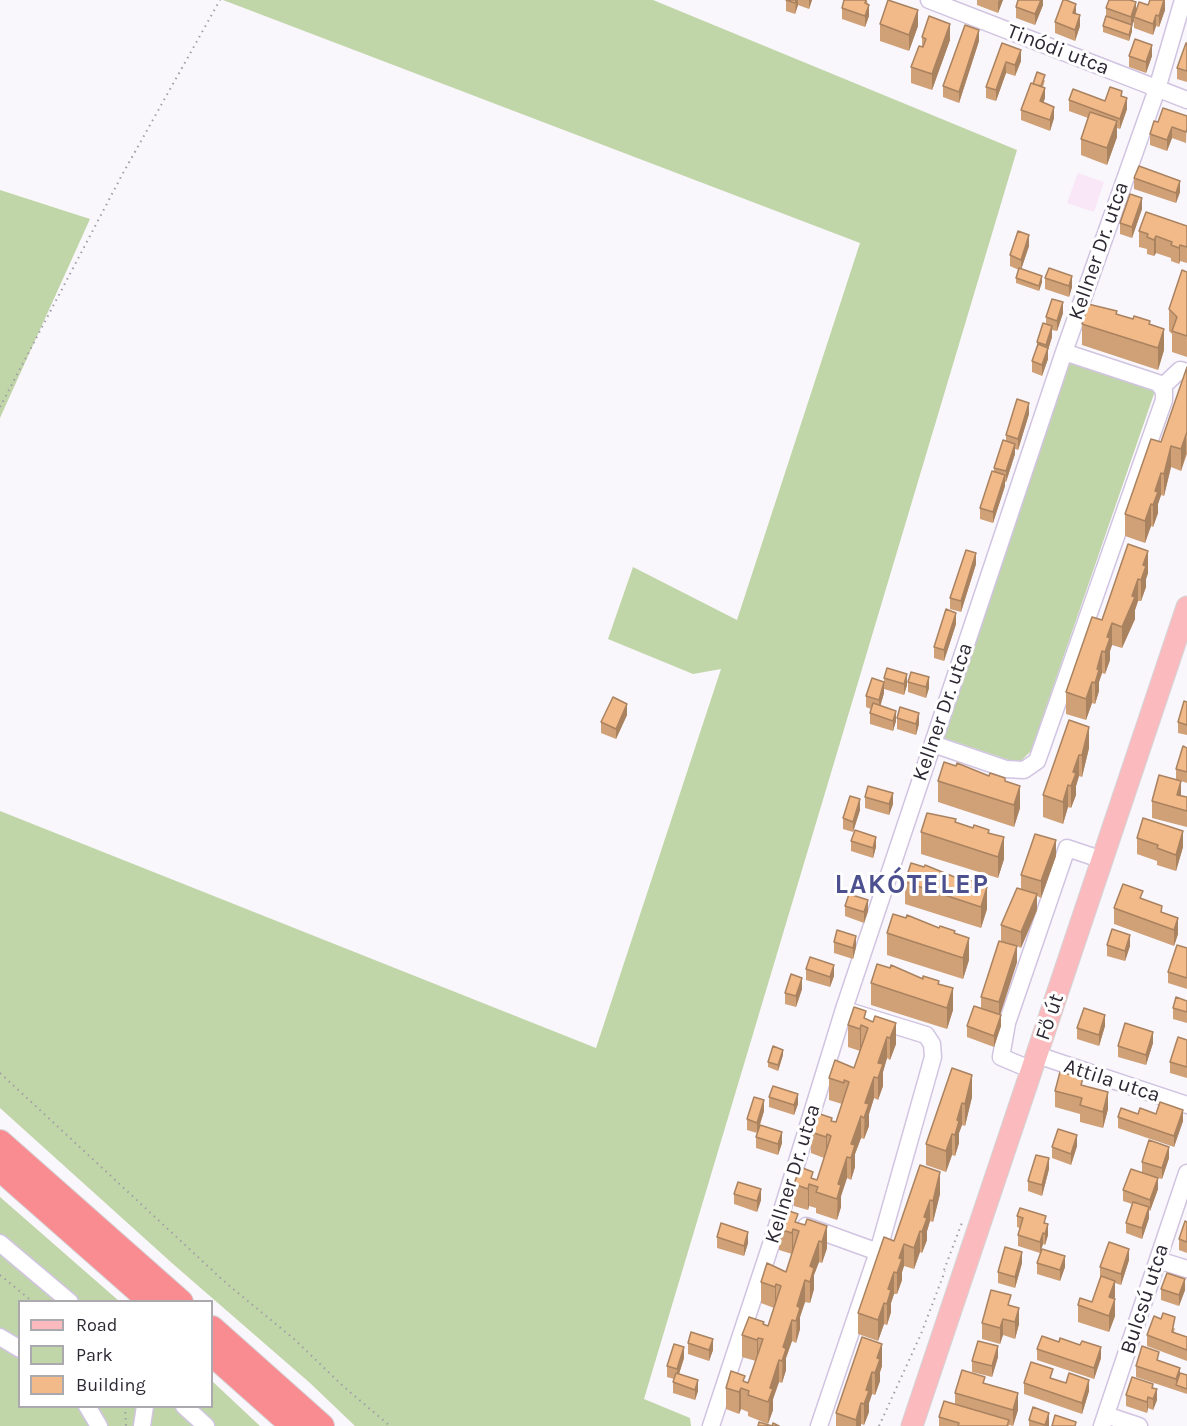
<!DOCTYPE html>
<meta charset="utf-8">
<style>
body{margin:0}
#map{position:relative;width:1187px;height:1426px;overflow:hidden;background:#f9f6fc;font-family:Karla,sans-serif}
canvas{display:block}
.legend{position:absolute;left:18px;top:1300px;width:195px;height:108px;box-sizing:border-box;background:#fff;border:2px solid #aba9ad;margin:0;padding:8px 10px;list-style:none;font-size:18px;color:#2d2833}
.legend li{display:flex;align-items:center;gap:12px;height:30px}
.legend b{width:30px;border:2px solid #aba9ad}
</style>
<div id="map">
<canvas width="1187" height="1426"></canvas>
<ul class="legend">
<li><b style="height:8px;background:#fbbabd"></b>Road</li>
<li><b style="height:16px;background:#c1d6a8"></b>Park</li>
<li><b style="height:16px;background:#f2ba89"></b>Building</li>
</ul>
</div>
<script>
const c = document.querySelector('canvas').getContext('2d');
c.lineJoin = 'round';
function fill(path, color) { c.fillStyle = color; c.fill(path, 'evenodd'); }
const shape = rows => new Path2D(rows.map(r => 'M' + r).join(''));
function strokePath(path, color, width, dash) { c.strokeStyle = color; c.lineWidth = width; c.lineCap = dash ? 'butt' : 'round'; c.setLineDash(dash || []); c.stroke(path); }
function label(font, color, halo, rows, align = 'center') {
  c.font = font + ' Karla,sans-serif'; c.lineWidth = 6; c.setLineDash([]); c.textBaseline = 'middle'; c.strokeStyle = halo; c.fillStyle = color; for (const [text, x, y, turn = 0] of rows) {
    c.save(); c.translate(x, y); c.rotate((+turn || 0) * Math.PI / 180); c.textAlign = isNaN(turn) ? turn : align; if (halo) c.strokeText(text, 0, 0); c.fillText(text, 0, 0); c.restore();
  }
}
fill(shape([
 [1078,173,1104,182,1094,212,1067,203]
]), '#f9e7f8');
fill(shape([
 [223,0,653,0,1017,150,644,1399,690,1418,691,1426,355,1426,310,1383,173,1264,0,1108,0,811,596,1048,721,669,693,674,608,639,633,567,737,620,860,243],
 [0,190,90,219,0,418],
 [1070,359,1155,391,1031,751,1021,761,1009,760,944,738],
 [0,1197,119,1301,20,1302,20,1406,212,1406,212,1381,260,1426,0,1426]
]), '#c1d6a8');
const minor = shape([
 [929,0,1187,100],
 [1162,387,1180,370,1187,372],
 [933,744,1006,769,1024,770,1037,761,1164,400,1164,391,1158,383,1064,352],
 [1037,1055,1187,1105],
 [1032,1070,1001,1057,1007,1023,1067,848,1103,860],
 [806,1226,878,1252],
 [0,1243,70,1302],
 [1158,1260,1187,1269],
 [0,1337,20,1349],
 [87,1406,99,1426],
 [184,1406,206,1426],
 [1106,1415,1139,1426],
 [142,1426,145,1406],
 [711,1426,780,1217,844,1009,1064,352,1157,89,1183,0],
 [819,1426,878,1252,933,1057,932,1044,926,1035,845,1010],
 [1102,1426,1187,1173]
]);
const major = shape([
 [912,1426,1187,607]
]);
const highway = shape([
 [0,1142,181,1302],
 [0,1169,151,1302],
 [212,1328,322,1426],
 [212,1354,293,1426]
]);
strokePath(minor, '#d1c4e1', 19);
strokePath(major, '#d5d4d6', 23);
strokePath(highway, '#d5d4d6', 26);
strokePath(shape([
 [0,407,122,175,220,0],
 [0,1073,226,1283,294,1339,343,1386,390,1426],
 [944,1270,963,1220],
 [0,1275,33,1302],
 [125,1406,126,1426],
 [879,1426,921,1334,945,1271]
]), '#a19da5', 2, [1.5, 4.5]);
strokePath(minor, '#fff', 16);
strokePath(major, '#fbbabd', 21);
strokePath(highway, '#f88c91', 24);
fill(shape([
 [786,0,812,0,809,9,798,5,795,14,786,11],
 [867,0,869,16,865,27,842,19,842,8],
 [977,0,1003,0,998,13,977,5],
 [1043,0,1043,5,1035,25,1016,18,1016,7],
 [1165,0,1165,10,1159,27,1156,26,1153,35,1134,28,1134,21,1132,25,1132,31,1129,41,1103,32,1103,26,1106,18,1106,8,1136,10],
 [1076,14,1080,26,1075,41,1055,33,1055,22],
 [880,24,918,26,909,51,880,41],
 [922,37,950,40,932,90,911,83,911,67,922,47],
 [979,41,959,103,943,97,943,86],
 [1002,43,1021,61,1015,76,1006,73,996,101,986,98,986,87],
 [1187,43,1187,82,1177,79,1177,68],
 [1129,56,1152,56,1146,73,1129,67],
 [1045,80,1043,87,1045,98,1043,103,1054,118,1050,131,1021,120,1021,110,1033,84],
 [1122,96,1127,109,1120,129,1117,128,1117,137,1107,165,1081,155,1081,139,1088,118,1069,111,1069,100,1105,101],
 [1187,116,1186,143,1172,138,1167,151,1150,145,1150,134,1158,122],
 [1134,178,1180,192,1176,203,1134,189],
 [1142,209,1132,238,1120,234,1120,223],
 [1187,226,1187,263,1180,261,1179,264,1171,261,1171,258,1156,253,1154,256,1147,254,1147,249,1139,247,1139,231],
 [1029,246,1021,269,1042,282,1039,291,1016,283,1016,278,1019,270,1010,266,1010,255],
 [1187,272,1187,357,1172,352,1172,334,1169,331,1169,309],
 [1045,278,1072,287,1069,297,1045,289],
 [1063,313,1057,331,1052,330,1052,337,1048,350,1048,359,1042,376,1032,372,1032,361,1037,347,1037,342,1046,324,1046,317],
 [1117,314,1164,350,1158,370,1082,345,1082,324],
 [1187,367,1187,454,1181,471,1171,467,1164,496,1161,495,1158,504,1158,513,1153,527,1151,526,1145,543,1125,536,1125,514,1161,442],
 [1029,414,1018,450,1015,449,1015,454,1006,482,1005,482,1005,486,993,523,980,519,980,508,994,471,994,468,1006,441,1006,435],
 [1128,544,1148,573,1146,579,1146,587,1141,601,1138,601,1135,610,1135,619,1122,648,1112,645,1110,651,1110,660,1105,674,1102,673,1099,682,1099,691,1095,704,1092,703,1086,720,1066,714,1066,692,1102,620],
 [976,564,961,612,950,609,950,598],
 [956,624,944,661,934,658,934,647],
 [884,678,907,685,904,695,884,689,884,693,880,706,896,721,893,731,870,724,870,713,871,709,866,707,866,696,884,682],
 [908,682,929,688,926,698,908,692],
 [1187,702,1187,735,1178,733,1178,722],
 [627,715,616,739,601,733,601,722],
 [897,718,919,724,916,735,897,729],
 [1069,720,1089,748,1082,777,1079,776,1076,786,1076,795,1071,808,1068,807,1063,824,1043,817,1043,795],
 [1187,748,1187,783,1181,781,1181,796,1187,797,1187,827,1152,818,1152,801,1176,779,1176,769],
 [989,776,1005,782,1020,808,1014,827,938,802,938,781],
 [865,797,893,804,889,815,865,808],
 [860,810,853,832,843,829,843,818],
 [956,822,989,833,1004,859,998,878,921,854,921,832],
 [1137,838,1183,847,1176,871,1157,865,1157,861,1137,854],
 [851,841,876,847,873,858,851,851],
 [1056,856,1041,898,1037,896,1037,910,1021,948,1017,946,1017,962,1000,1015,1001,1026,994,1047,967,1037,967,1026,981,1009,981,997,1001,942,1001,925,1021,889,1021,875],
 [905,882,987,909,981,928,905,904],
 [1143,899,1162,912,1178,934,1174,946,1114,924,1114,908],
 [845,906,868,911,864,923,845,916],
 [939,928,955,934,969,960,963,979,887,955,887,933],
 [834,942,856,947,853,959,834,953],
 [1107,945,1130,946,1125,961,1107,956],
 [1187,948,1187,989,1168,983,1168,972],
 [806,969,834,976,830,987,806,980],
 [923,979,939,984,953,1010,947,1029,871,1005,871,983],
 [802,989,796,1007,785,1004,785,993],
 [1187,1001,1187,1023,1173,1019,1173,1008],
 [875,1016,896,1044,890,1060,887,1058,883,1072,883,1086,878,1100,874,1098,869,1114,869,1126,864,1139,861,1138,855,1154,855,1167,851,1180,847,1178,841,1196,841,1207,837,1220,816,1213,816,1208,809,1206,808,1210,794,1206,794,1184,813,1179,817,1180,824,1158,811,1153,811,1132,832,1121,836,1122,842,1104,829,1100,829,1078,854,1068,860,1051,848,1047,848,1025,866,1019,873,1022],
 [1105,1026,1099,1046,1077,1039,1077,1028],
 [1187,1040,1187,1078,1170,1073,1170,1062],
 [1153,1043,1146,1065,1118,1057,1118,1046],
 [783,1055,778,1071,768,1067,768,1062],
 [952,1068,972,1097,965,1126,962,1125,959,1133,959,1143,955,1156,952,1155,946,1172,926,1165,926,1144],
 [1083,1086,1108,1109,1103,1128,1080,1122,1080,1114,1055,1107,1055,1091],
 [769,1097,798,1104,794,1115,769,1107],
 [764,1111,760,1125,782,1143,778,1155,756,1148,756,1137,757,1133,747,1130,747,1119],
 [1138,1114,1156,1114,1183,1121,1174,1147,1118,1128,1118,1117],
 [1077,1146,1071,1165,1052,1158,1052,1147],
 [1169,1158,1162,1179,1158,1178,1158,1189,1150,1211,1149,1210,1149,1218,1142,1239,1126,1233,1126,1223,1132,1204,1123,1201,1123,1190,1142,1172,1142,1162],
 [920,1165,940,1194,933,1222,930,1221,927,1231,927,1240,922,1253,920,1252,914,1269,904,1266,902,1272,902,1280,897,1294,894,1294,891,1303,891,1312,887,1325,884,1324,878,1341,858,1334,858,1313,894,1241],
 [1049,1169,1042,1196,1028,1191,1028,1181],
 [734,1194,761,1200,757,1212,734,1204],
 [1017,1216,1046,1224,1048,1235,1045,1245,1043,1244,1040,1253,1018,1246,1018,1235,1020,1228,1017,1227],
 [807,1219,827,1248,822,1263,819,1262,814,1275,814,1289,810,1303,805,1302,800,1317,800,1329,796,1343,792,1341,786,1358,786,1370,782,1383,779,1382,773,1399,773,1410,768,1424,748,1416,748,1412,741,1409,739,1414,726,1409,726,1388,745,1382,748,1383,756,1361,742,1357,742,1335,764,1325,768,1326,774,1308,761,1303,761,1282,786,1272,792,1254,779,1250,779,1229,798,1223,805,1225],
 [1187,1222,1187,1253,1179,1250,1179,1239],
 [717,1237,748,1243,744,1256,717,1248],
 [1129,1260,1121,1285,1115,1283,1114,1299,1115,1316,1109,1332,1078,1322,1078,1305,1092,1302,1100,1278,1100,1267],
 [1022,1263,1015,1288,998,1283,998,1272],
 [1037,1263,1065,1267,1060,1281,1037,1274],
 [1161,1289,1185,1290,1179,1306,1161,1300],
 [1011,1305,1019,1324,1015,1339,1003,1335,1000,1344,982,1339,982,1323],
 [1175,1328,1174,1332,1187,1337,1187,1361,1147,1346,1147,1335],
 [862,1337,882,1366,880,1372,880,1381,875,1395,872,1394,869,1403,869,1412,864,1425,861,1424,861,1426,836,1426,836,1413],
 [688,1343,713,1350,709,1361,688,1354],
 [1037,1349,1101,1358,1094,1379,1037,1360],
 [998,1357,992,1377,972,1372,972,1361],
 [684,1358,679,1374,698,1391,695,1400,673,1393,673,1382,674,1379,667,1377,667,1366],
 [1159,1361,1180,1373,1187,1375,1187,1394,1136,1377,1136,1366],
 [1053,1379,1089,1391,1082,1414,1024,1394,1024,1383],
 [985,1384,1018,1410,1013,1426,1009,1425,1009,1426,939,1426,939,1417,955,1404,955,1393],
 [1153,1388,1157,1400,1153,1410,1148,1408,1147,1413,1126,1406,1126,1395],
 [1029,1420,1049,1424,1049,1426,1029,1426]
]), '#d0a076');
fill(shape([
 [796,0,798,0,798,5,795,14],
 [809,0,812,0,809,9],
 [999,0,1003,0,998,13,998,2],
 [1041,0,1043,0,1043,5,1035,25,1035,14],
 [1165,0,1165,10,1159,27,1159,16],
 [1136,2,1136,13,1134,17,1134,21,1131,28,1131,17],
 [1076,4,1076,14,1073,13],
 [869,5,869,16,865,27,865,16],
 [918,10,918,26,909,51,909,35],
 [1080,15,1080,26,1075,41,1075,30],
 [1156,15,1156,26,1153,35,1153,24],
 [950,24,950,40,932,90,932,74],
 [1132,25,1132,31,1129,41,1129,35],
 [979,30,979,41,959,103,959,92],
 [1152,45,1152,56,1146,73,1146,62],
 [1021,50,1021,61,1015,76,1015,65],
 [1006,62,1006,73,996,101,996,90],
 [1045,88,1045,98,1040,112,1040,101],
 [1127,98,1127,109,1120,129,1120,119],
 [1054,107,1054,118,1050,131,1050,120],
 [1117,121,1117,137,1107,165,1107,148],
 [1172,127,1172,138,1167,151,1167,140],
 [1180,181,1180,192,1176,203,1176,193],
 [1142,198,1142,209,1132,238,1132,227],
 [1029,235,1029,246,1021,270,1021,260],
 [1156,236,1156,253,1154,256,1154,240],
 [1180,245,1180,261,1179,264,1179,248],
 [1042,276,1042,282,1039,291,1039,286],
 [1072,276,1072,287,1069,297,1069,286],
 [1063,302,1063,313,1057,331,1057,321],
 [1052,326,1052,337,1048,350,1048,359,1042,376,1042,365,1046,354,1046,345],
 [1164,329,1164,350,1158,370,1158,348],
 [1029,403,1029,414,1018,450,1018,439],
 [1186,432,1186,454,1181,471,1181,449],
 [1015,444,1015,454,1006,482,1006,471],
 [1171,446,1171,467,1164,496,1164,474],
 [1161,473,1161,495,1158,504,1158,513,1153,527,1153,505,1155,491],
 [1005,475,1005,486,993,523,993,512],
 [1151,504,1151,526,1145,543,1145,521],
 [1148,551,1148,573,1146,579,1146,587,1141,601,1141,580,1143,565],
 [976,553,976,564,961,612,961,601],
 [1138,579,1138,601,1135,610,1135,619,1122,648,1122,627],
 [956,613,956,624,944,661,944,650],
 [1112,623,1112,645,1110,651,1110,660,1105,674,1105,652,1107,637],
 [1102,651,1102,673,1099,682,1099,691,1095,704,1095,683,1097,669],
 [907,674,907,685,904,695,904,684],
 [929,677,929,688,926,698,926,687],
 [884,682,884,693,879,711,879,700],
 [1092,682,1092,703,1086,720,1086,699],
 [627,704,627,715,616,739,616,729],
 [896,711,896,721,893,731,893,721],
 [919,713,919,724,916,735,916,724],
 [1089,727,1089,748,1082,777,1082,755],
 [1079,755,1079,776,1076,786,1076,795,1071,808,1071,786,1073,772],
 [1181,781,1181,797,1177,795],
 [1068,785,1068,807,1063,824,1063,802],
 [1020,786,1020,808,1014,827,1014,805],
 [893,793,893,804,889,815,889,804],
 [860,799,860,810,853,832,853,822],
 [1183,831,1183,847,1176,871,1176,855],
 [876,837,876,847,873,858,873,848],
 [1004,837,1004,859,998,878,998,857],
 [1056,840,1056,856,1041,898,1041,881],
 [987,887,987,909,981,928,981,907],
 [1037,894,1037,910,1021,948,1021,932],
 [868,900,868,911,864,923,864,912],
 [1178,918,1178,934,1174,946,1174,930],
 [1130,935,1130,946,1125,961,1125,951],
 [856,936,856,947,853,959,853,948],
 [969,938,969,960,963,979,963,958],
 [1017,946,1017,962,999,1018,999,1002],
 [834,965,834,976,830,987,830,977],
 [802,978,802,989,796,1007,796,996],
 [953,988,953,1010,947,1029,947,1008],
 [1001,1015,1001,1026,994,1047,994,1036],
 [1105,1015,1105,1026,1099,1046,1099,1035],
 [896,1023,896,1044,890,1060,890,1038],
 [861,1025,861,1047,860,1051,860,1029],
 [1153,1032,1153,1043,1146,1065,1146,1055],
 [887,1037,887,1058,883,1072,883,1086,878,1100,878,1063],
 [783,1050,783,1055,778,1071,778,1065],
 [972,1075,972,1097,965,1126,965,1104],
 [874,1077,874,1098,869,1114,869,1126,864,1139,865,1103],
 [1108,1092,1108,1109,1103,1128,1103,1112],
 [798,1094,798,1104,794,1115,794,1105],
 [764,1100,764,1111,757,1133,757,1123],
 [962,1103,962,1125,959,1133,959,1143,955,1156,955,1135,957,1120],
 [1183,1110,1183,1121,1174,1147,1174,1136],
 [861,1116,861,1138,855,1154,855,1167,851,1180,851,1144],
 [782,1132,782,1143,778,1155,778,1144],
 [827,1134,827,1155,826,1158,826,1137],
 [952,1134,952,1155,946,1172,946,1151],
 [1077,1135,1077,1146,1071,1165,1071,1154],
 [1169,1147,1169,1158,1162,1179,1162,1168],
 [847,1157,847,1178,841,1196,841,1207,837,1220,838,1184],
 [1049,1158,1049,1169,1042,1196,1042,1185],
 [940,1172,940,1194,933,1222,933,1201],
 [1158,1178,1158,1189,1150,1211,1150,1200],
 [809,1184,809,1206,808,1210,808,1189],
 [761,1189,761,1200,757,1212,757,1201],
 [930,1200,930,1221,927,1231,927,1240,922,1253,922,1232,924,1217],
 [1149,1207,1149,1218,1142,1239,1142,1228],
 [1048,1224,1048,1235,1045,1245,1045,1234],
 [827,1226,827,1248,822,1263,822,1242],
 [793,1229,793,1250,792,1254,792,1233],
 [920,1231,920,1252,914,1269,914,1248],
 [748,1232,748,1243,744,1256,744,1246],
 [1043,1233,1043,1244,1040,1253,1040,1242],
 [819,1241,819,1262,814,1275,814,1289,810,1303,810,1266],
 [904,1244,904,1266,902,1272,902,1280,897,1294,897,1273,899,1258],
 [1129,1249,1129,1260,1121,1285,1121,1274],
 [1022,1252,1022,1263,1015,1288,1015,1277],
 [1065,1256,1065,1267,1060,1281,1060,1270],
 [894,1272,894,1294,891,1303,891,1312,887,1325,887,1304,888,1289],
 [1185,1279,1185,1290,1179,1306,1179,1295],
 [805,1280,805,1302,800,1317,800,1329,796,1343,797,1306],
 [1115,1281,1115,1297,1109,1313,1109,1297],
 [776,1284,776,1306,775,1308,775,1287],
 [1115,1299,1115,1316,1109,1332,1109,1316],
 [884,1303,884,1324,878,1341,878,1320],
 [1019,1308,1019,1324,1015,1339,1015,1322],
 [1003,1319,1003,1335,1000,1344,1000,1328],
 [792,1320,792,1341,786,1358,786,1370,782,1383,783,1347],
 [758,1338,758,1359,757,1362,757,1340],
 [713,1339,713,1350,709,1361,709,1350],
 [882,1344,882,1366,880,1372,880,1381,875,1395,875,1373,877,1358],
 [998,1346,998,1357,992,1377,992,1366],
 [684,1347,684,1358,677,1380,677,1369],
 [1101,1347,1101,1358,1094,1379,1094,1368],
 [779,1360,779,1382,773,1399,773,1410,768,1424,770,1388],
 [1180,1368,1180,1378,1176,1385,1176,1390,1176,1379],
 [872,1372,872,1394,869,1403,869,1412,864,1425,864,1404,866,1390],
 [698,1380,698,1391,695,1400,695,1390],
 [1089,1380,1089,1391,1082,1414,1082,1403],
 [741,1388,741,1409,739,1414,739,1392],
 [1157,1389,1157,1400,1153,1410,1153,1399],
 [1018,1393,1018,1410,1013,1426,1013,1410],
 [1148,1397,1148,1408,1147,1413,1147,1402],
 [861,1403,861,1426,856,1426,856,1420],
 [1049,1413,1049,1426,1045,1426]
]), '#a98260');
const building = shape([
 [786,0,796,0,795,3,786,0],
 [844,0,866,0,865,3,869,5,865,16,842,8,844,0],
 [888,0,918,10,909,35,880,24,888,0],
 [1018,0,1041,0,1035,14,1016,7,1018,0],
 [1063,0,1066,0,1076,4,1073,13,1080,15,1075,30,1055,22,1063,0],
 [1109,0,1130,0,1136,2,1131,17,1106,8,1109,0],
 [1150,0,1164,0,1159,16,1156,15,1153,24,1134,17,1139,2,1148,5,1150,0],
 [929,16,950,24,932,74,911,67,919,46,923,47,926,39,922,37,929,16],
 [1106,16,1132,25,1129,35,1103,26,1106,16],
 [965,25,979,30,959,92,943,86,965,25],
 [1135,39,1152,45,1146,62,1129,56,1135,39],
 [1002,43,1021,50,1015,65,1006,62,996,90,986,87,1002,43],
 [1186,43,1187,43,1187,71,1177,68,1186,43],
 [1037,72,1045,75,1041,86,1033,84,1037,72],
 [1031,83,1045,88,1040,101,1054,107,1050,120,1021,110,1031,83],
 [1110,87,1122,91,1121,96,1127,98,1120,119,1069,100,1073,89,1105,101,1110,87],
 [1163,108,1187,116,1187,129,1186,132,1172,127,1167,140,1150,134,1154,121,1158,122,1163,108],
 [1090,112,1117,121,1107,148,1081,139,1090,112],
 [1139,166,1180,181,1176,193,1134,178,1139,166],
 [1130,194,1142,198,1132,227,1120,223,1130,194],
 [1146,212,1187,226,1187,247,1180,245,1179,248,1171,245,1172,242,1156,236,1154,240,1147,237,1148,234,1139,231,1146,212],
 [1018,231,1029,235,1021,260,1010,255,1018,231],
 [1019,268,1042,276,1039,286,1016,278,1019,268],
 [1049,268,1072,276,1069,286,1045,278,1049,268],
 [1182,270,1187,272,1187,336,1172,331,1177,317,1169,309,1182,270],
 [1052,299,1063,302,1057,321,1046,317,1052,299],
 [1088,304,1117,311,1116,314,1133,319,1134,316,1150,321,1149,324,1164,329,1158,348,1082,324,1088,304],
 [1043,323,1052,326,1046,345,1037,342,1043,323],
 [1038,344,1048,348,1042,365,1032,361,1038,344],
 [1187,367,1187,432,1181,449,1171,446,1164,474,1161,473,1155,491,1158,492,1153,505,1151,504,1145,521,1125,514,1151,439,1161,442,1187,367],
 [1017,399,1029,403,1018,439,1006,435,1017,399],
 [1003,440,1015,444,1006,471,994,468,1003,440],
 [992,471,1005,475,993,512,980,508,992,471],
 [1128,544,1148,551,1143,565,1146,566,1141,580,1138,579,1132,596,1135,597,1122,627,1112,623,1107,637,1110,638,1105,652,1102,651,1097,669,1099,670,1095,683,1092,682,1086,699,1066,692,1092,617,1102,620,1128,544],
 [966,550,976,553,961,601,950,598,966,550],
 [946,609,956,613,944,650,934,647,946,609],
 [887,668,907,674,904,684,884,678,887,668],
 [911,672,929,677,926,687,908,682,911,672],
 [872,678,884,682,879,700,866,696,872,678],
 [613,697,627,704,616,729,601,722,613,697],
 [1184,701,1187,702,1187,725,1178,722,1184,701],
 [873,703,896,711,893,721,870,713,873,703],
 [900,707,919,713,916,724,897,718,900,707],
 [1069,720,1089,727,1082,755,1079,755,1073,772,1076,773,1071,786,1068,785,1063,802,1043,795,1069,720],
 [1183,746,1187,748,1187,772,1176,769,1183,746],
 [944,762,956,766,957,763,989,776,990,773,1005,778,1005,781,1020,786,1014,805,938,781,944,762],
 [1159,775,1181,781,1177,795,1187,797,1187,811,1152,801,1159,775],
 [868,786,893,793,889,804,865,797,868,786],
 [850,796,860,799,853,822,843,818,850,796],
 [927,813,956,819,955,822,973,828,974,825,989,830,988,833,1004,837,998,857,921,832,927,813],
 [1143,818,1183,831,1176,855,1157,848,1158,845,1137,838,1143,818],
 [855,830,876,837,873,848,851,841,855,830],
 [1035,834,1056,840,1041,881,1021,875,1035,834],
 [911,863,924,867,925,865,957,878,958,875,987,887,981,907,905,882,911,863],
 [1123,884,1143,891,1140,898,1162,906,1161,912,1178,918,1174,930,1114,908,1123,884],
 [1017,888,1037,894,1021,932,1001,925,1017,888],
 [849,894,868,900,864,912,845,906,849,894],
 [893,914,906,918,907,915,939,928,940,926,955,931,954,933,969,938,963,958,887,933,893,914],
 [1112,929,1130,935,1125,951,1107,945,1112,929],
 [837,930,856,936,853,948,834,942,837,930],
 [999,941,1017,946,999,1002,981,997,999,941],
 [1177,945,1187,948,1187,978,1168,972,1177,945],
 [810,957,834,965,830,977,806,969,810,957],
 [877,964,890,968,891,965,923,979,923,976,939,981,938,984,953,988,947,1008,871,983,877,964],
 [791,974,802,978,796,996,785,993,791,974],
 [1176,997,1187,1001,1187,1012,1173,1008,1176,997],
 [974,1006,1001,1015,994,1036,967,1026,974,1006],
 [854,1007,866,1011,864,1018,873,1022,875,1016,896,1023,890,1038,887,1037,878,1063,883,1064,878,1078,874,1077,865,1103,869,1104,864,1118,861,1116,851,1144,855,1145,851,1158,847,1157,838,1184,841,1185,837,1199,816,1192,818,1187,809,1184,808,1189,794,1184,800,1167,813,1172,811,1178,817,1180,831,1136,827,1134,826,1137,811,1132,817,1113,832,1118,831,1121,836,1122,849,1082,844,1080,844,1083,829,1078,835,1060,854,1068,868,1028,861,1025,860,1029,848,1025,854,1007],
 [1084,1008,1105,1015,1099,1035,1077,1028,1084,1008],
 [1125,1023,1153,1032,1146,1055,1118,1046,1125,1023],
 [1178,1037,1187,1040,1187,1067,1170,1062,1178,1037],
 [773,1046,783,1050,778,1065,768,1062,773,1046],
 [952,1068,972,1075,965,1104,962,1103,957,1120,959,1121,955,1135,952,1134,946,1151,926,1144,952,1068],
 [1060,1072,1083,1078,1081,1085,1108,1092,1103,1112,1080,1105,1082,1098,1055,1091,1060,1072],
 [773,1086,798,1094,794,1105,769,1097,773,1086],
 [754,1097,764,1100,757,1123,747,1119,754,1097],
 [1160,1102,1183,1110,1174,1136,1118,1117,1121,1108,1138,1114,1140,1108,1156,1114,1160,1102],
 [760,1125,782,1132,778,1144,756,1137,760,1125],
 [1058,1129,1077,1135,1071,1154,1052,1147,1058,1129],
 [1149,1140,1169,1147,1162,1168,1142,1162,1149,1140],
 [1036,1155,1049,1158,1042,1185,1028,1181,1036,1155],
 [920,1165,940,1172,933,1201,930,1200,924,1217,927,1218,922,1232,920,1231,914,1248,904,1244,899,1258,902,1259,897,1273,894,1272,888,1289,891,1290,887,1304,884,1303,878,1320,858,1313,884,1237,894,1241,920,1165],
 [1131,1169,1158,1178,1150,1200,1123,1190,1131,1169],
 [738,1182,761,1189,757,1201,734,1194,738,1182],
 [1133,1202,1149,1207,1142,1228,1126,1223,1133,1202],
 [1020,1208,1046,1216,1044,1223,1048,1224,1045,1234,1043,1233,1040,1242,1018,1235,1023,1218,1017,1216,1020,1208],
 [786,1210,798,1214,795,1222,805,1225,807,1219,827,1226,822,1242,819,1241,810,1266,814,1268,810,1282,805,1280,797,1306,800,1308,796,1321,792,1320,783,1347,786,1349,782,1361,779,1360,770,1388,773,1389,768,1402,748,1395,749,1391,741,1388,739,1392,726,1388,731,1371,745,1376,743,1381,748,1383,763,1339,758,1338,757,1340,742,1335,749,1317,764,1322,763,1324,768,1326,781,1286,776,1284,775,1287,761,1282,767,1263,786,1272,799,1231,793,1229,792,1233,779,1229,786,1210],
 [1185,1221,1187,1222,1187,1242,1179,1239,1185,1221],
 [721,1223,748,1232,744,1246,717,1237,721,1223],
 [1109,1242,1129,1249,1121,1274,1100,1267,1109,1242],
 [1005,1247,1022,1252,1015,1277,998,1272,1005,1247],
 [1042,1249,1065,1256,1060,1270,1037,1263,1042,1249],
 [1167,1273,1185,1279,1179,1295,1161,1289,1167,1273],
 [1101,1276,1115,1281,1109,1297,1115,1299,1109,1316,1078,1305,1080,1298,1092,1302,1101,1276],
 [991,1290,1011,1295,1008,1305,1019,1308,1015,1322,1003,1319,1000,1328,982,1323,991,1290],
 [1163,1313,1175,1317,1172,1332,1187,1337,1187,1350,1147,1335,1154,1316,1161,1319,1163,1313],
 [691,1332,713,1339,709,1350,688,1343,691,1332],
 [1042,1336,1059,1342,1060,1338,1080,1345,1082,1341,1101,1347,1094,1368,1037,1349,1042,1336],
 [862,1337,882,1344,877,1358,880,1359,875,1373,872,1372,866,1390,869,1391,864,1404,861,1403,856,1420,836,1413,862,1337],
 [978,1341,998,1346,992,1366,972,1361,978,1341],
 [674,1344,684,1347,677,1369,667,1366,674,1344],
 [1142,1346,1159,1352,1157,1360,1180,1368,1176,1379,1136,1366,1142,1346],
 [1031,1362,1053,1369,1050,1378,1066,1383,1069,1373,1089,1380,1082,1403,1024,1383,1031,1362],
 [962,1370,985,1377,983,1383,1018,1393,1013,1410,955,1393,962,1370],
 [676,1373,698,1380,695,1390,673,1382,676,1373],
 [1180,1373,1187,1375,1187,1389,1176,1385,1180,1373],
 [1132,1377,1153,1384,1152,1388,1157,1389,1153,1399,1148,1397,1147,1402,1126,1395,1132,1377],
 [944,1401,1009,1420,1007,1426,958,1426,959,1423,939,1417,944,1401],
 [1033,1407,1049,1413,1045,1425,1029,1420,1033,1407],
 [1055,1415,1076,1422,1075,1426,1052,1426,1055,1415],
 [759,1422,772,1426,773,1423,779,1426,758,1426,759,1422]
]);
fill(building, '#f2ba89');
strokePath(building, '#a98260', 1.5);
label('21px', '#2d2833', '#fff', [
 ["Tinódi utca",1058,50,21],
 ["Kellner Dr. utca",1099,251,-71],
 ["Kellner Dr. utca",943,712,-71],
 ["Fő út",1050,1017,-71],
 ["Attila utca",1112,1081,18],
 ["Kellner Dr. utca",793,1174,-73],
 ["Bulcsú utca",1145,1299,-72]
]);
c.letterSpacing = '1.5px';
label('bold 27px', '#4d508e', '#fff', [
 ["LAKÓTELEP",912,885]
]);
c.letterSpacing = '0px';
</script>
